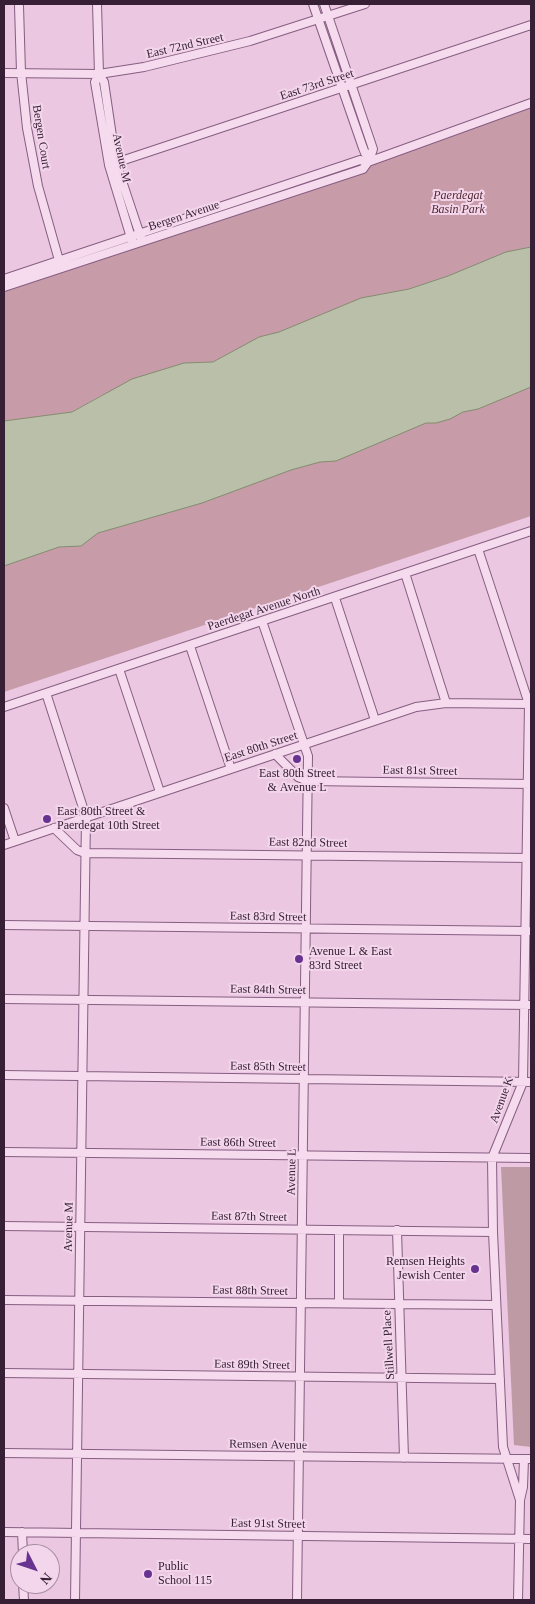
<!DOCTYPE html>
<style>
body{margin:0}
#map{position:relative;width:535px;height:1604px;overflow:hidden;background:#ebc7e1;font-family:"Times New Roman",serif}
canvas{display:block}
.frame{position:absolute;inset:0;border:5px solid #372035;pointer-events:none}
.north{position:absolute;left:10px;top:1544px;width:50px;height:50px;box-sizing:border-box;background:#f3d6eb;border:1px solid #a88da2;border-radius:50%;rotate:131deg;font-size:14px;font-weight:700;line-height:20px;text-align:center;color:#372035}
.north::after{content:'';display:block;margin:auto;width:18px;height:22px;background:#673290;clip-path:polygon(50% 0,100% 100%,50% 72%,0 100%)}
</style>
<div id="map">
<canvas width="535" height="1604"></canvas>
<div class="frame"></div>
<div class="north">N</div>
</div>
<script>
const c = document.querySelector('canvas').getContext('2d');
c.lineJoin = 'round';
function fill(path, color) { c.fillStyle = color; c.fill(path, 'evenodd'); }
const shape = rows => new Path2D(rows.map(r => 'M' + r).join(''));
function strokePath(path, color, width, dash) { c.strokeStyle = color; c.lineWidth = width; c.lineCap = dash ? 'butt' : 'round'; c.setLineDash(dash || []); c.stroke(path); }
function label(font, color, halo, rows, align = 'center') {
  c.font = font + ' "Times New Roman",serif'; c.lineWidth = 4; c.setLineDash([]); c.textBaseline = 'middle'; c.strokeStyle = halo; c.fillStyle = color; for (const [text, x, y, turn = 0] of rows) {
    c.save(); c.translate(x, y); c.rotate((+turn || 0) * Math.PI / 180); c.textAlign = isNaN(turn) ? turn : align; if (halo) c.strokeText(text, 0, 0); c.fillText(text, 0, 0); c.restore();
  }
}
fill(shape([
 [531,103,531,254,228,354,213,362,203,362,102,395,72,412,38,417,4,428,4,281],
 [531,386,531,516,4,692,4,560]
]), '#c89ba9');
fill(shape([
 [501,1167,531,1167,531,1447,514,1445]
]), '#be9aa5');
const water = shape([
 [531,247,531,387,478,409,463,412,450,419,436,423,426,423,336,461,320,462,291,470,202,503,98,533,81,546,59,547,4,566,4,421,72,412,132,379,184,363,213,362,259,337,279,332,361,298,409,289,448,276,506,252,531,247]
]);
fill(water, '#b9bfa8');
strokePath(water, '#838d6f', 1);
const minor = shape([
 [97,4,99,74,95,82,109,165,132,241],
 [313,4,363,148,365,153,371,155],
 [324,4,373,149,371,155,373,160],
 [19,6,21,72,27,128,38,186,60,264],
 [4,73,99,74,144,67,250,41,365,4],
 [99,74,104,82,116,163,141,238],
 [109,165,531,25],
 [4,279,360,160,368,162,531,103],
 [4,287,363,169,368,162],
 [478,549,529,704,523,1082,492,1158,493,1232,503,1447,520,1500],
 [405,573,446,703],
 [335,598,375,720],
 [262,621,308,756,297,1600],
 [190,646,231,769],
 [119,669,160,792],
 [46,693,86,817,75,1600],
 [4,707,531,531],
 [275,754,298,777,308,781,531,784],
 [4,808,15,841],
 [54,828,77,850,85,853,530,858],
 [4,845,416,707,446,703,531,704],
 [4,925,529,931],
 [4,999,531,1005],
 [4,1075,531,1082],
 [4,1152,531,1158],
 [4,1226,493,1232],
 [397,1230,404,1458],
 [4,1300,496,1305],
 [339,1303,339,1230],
 [4,1373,500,1379],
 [4,1453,531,1459],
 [4,1532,531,1539],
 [22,1532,23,1554],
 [23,1584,24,1600],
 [518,1600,520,1500,523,1487,524,1459]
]);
strokePath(minor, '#855e81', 10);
strokePath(minor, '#f6daee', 8);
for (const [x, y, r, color] of [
 [297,759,5,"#673290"],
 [47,819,5,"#673290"],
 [299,959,5,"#673290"],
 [475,1269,5,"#673290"],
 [148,1574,5,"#673290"]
]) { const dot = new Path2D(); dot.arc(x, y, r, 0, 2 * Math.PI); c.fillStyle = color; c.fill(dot); strokePath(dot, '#f3d6eb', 2); }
label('12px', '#372035', '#f3d6eb', [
 ["East 72nd Street",185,46,-13],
 ["East 73rd Street",317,85,-18],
 ["Bergen Court",41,137,81],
 ["Avenue M",121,158,78],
 ["Bergen Avenue",184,216,-18],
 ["Paerdegat Avenue North",264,609,-18],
 ["East 80th Street",261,747,-18],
 ["East 81st Street",420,771,1],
 ["East 82nd Street",308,843,1],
 ["East 83rd Street",268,917,1],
 ["East 84th Street",268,990,1],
 ["East 85th Street",268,1067,1],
 ["Avenue K",502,1100,-70],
 ["East 86th Street",238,1143,1],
 ["Avenue L",292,1172,-89],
 ["East 87th Street",249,1217,1],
 ["Avenue M",69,1227,-89],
 ["East 88th Street",250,1291,1],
 ["Stillwell Place",389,1345,-93],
 ["East 89th Street",252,1365,1],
 ["Remsen Avenue",268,1445,1],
 ["East 91st Street",268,1524,1]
]);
label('italic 12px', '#522830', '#f3d6eb', [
 ["Paerdegat",458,196],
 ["Basin Park",458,210]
]);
label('12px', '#372035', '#f3d6eb', [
 ["East 80th Street",297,774,"center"],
 ["& Avenue L",297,788,"center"],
 ["East 80th Street &",57,812],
 ["Paerdegat 10th Street",57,826],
 ["Avenue L & East",309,952],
 ["83rd Street",309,966],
 ["Remsen Heights",465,1262,"right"],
 ["Jewish Center",465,1276,"right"],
 ["Public",158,1567],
 ["School 115",158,1581]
], 'left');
</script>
